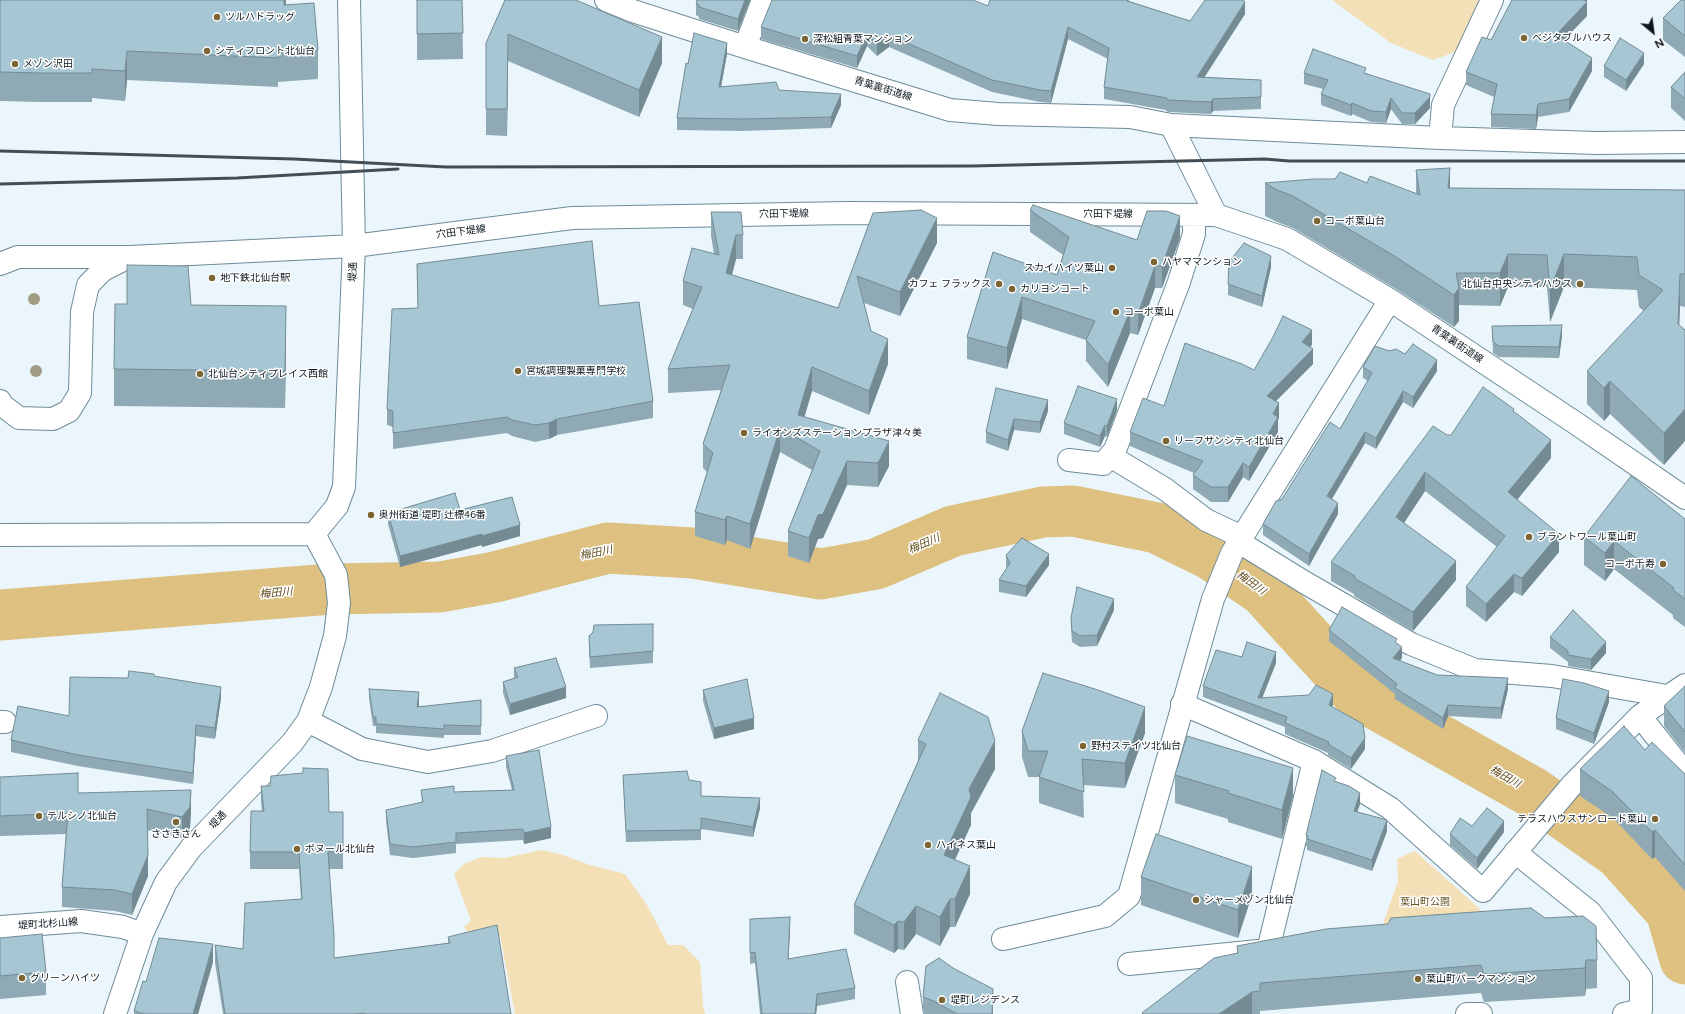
<!DOCTYPE html>
<meta charset="utf-8">
<style>
body{margin:0}
#map{position:relative;width:1685px;height:1014px;overflow:hidden;background:#eaf6fc;font-family:Figtree,sans-serif}
canvas{display:block}
.north{position:absolute;left:1633px;top:12px;width:40px;height:40px;-webkit-text-stroke:3px #fff;paint-order:stroke;rotate:151deg;font-size:11px;font-weight:700;line-height:16px;text-align:center;color:#0c181d}
.north::after{content:'';display:block;margin:auto;width:14px;height:18px;background:#0c181d;clip-path:polygon(50% 0,100% 100%,50% 72%,0 100%)}
</style>
<div id="map">
<canvas width="1685" height="1014"></canvas>
<div class="north">N</div>
</div>
<script>
const c = document.querySelector('canvas').getContext('2d');
c.lineJoin = 'round';
function fill(path, color) { c.fillStyle = color; c.fill(path, 'evenodd'); }
const shape = rows => new Path2D(rows.map(r => 'M' + r).join(''));
function strokePath(path, color, width, dash) { c.strokeStyle = color; c.lineWidth = width; c.lineCap = dash ? 'butt' : 'round'; c.setLineDash(dash || []); c.stroke(path); }
function label(font, color, halo, rows, align = 'center') {
  c.font = font + ' Figtree,"Noto Sans JP",sans-serif'; c.lineWidth = 3; c.setLineDash([]); c.textBaseline = 'middle'; c.strokeStyle = halo; c.fillStyle = color; for (const [text, x, y, turn = 0] of rows) {
    c.save(); c.translate(x, y); c.rotate((+turn || 0) * Math.PI / 180); c.textAlign = isNaN(turn) ? turn : align; if (halo) c.strokeText(text, 0, 0); c.fillText(text, 0, 0); c.restore();
  }
}
fill(shape([
 [1332,0,1486,0,1461,50,1433,60,1391,43],
 [541,850,560,854,590,865,625,874,647,905,668,945,683,945,700,962,703,1005,705,1014,515,1014,500,935,482,941,471,937,464,927,471,921,454,874,464,864,481,857,505,858],
 [1415,851,1481,910,1484,930,1378,938,1398,881,1397,859]
]), '#f4e0b6');
strokePath(shape([
 [0,615,331,589,440,587,495,577,608,548,693,553,821,574,876,564,953,531,1043,512,1073,511,1157,528,1210,554,1264,591,1358,694,1532,792,1619,853,1671,911,1685,959]
]), '#dec080', 51);
const minor = shape([
 [606,0,633,11,745,47,950,110,998,114,1130,117,1171,125,1440,138,1443,105,1492,0],
 [745,47,763,0],
 [1171,125,1216,215],
 [1440,138,1597,143,1685,142],
 [0,264,18,257,130,257,354,246,572,218,847,213,1216,215,1287,239,1390,300,1574,422,1685,498],
 [0,401,2,405,19,418,53,419,69,411,80,393,82,312,88,285,103,270,127,258],
 [1110,456,1165,489,1206,520,1242,537],
 [1069,460,1103,464,1115,450,1179,282,1194,234,1194,215],
 [314,534,337,506,344,487,354,246,349,0],
 [0,535,314,534],
 [1239,542,1304,582,1411,644,1475,670,1552,676,1667,696],
 [1182,704,1314,761,1390,808,1483,891,1572,785,1640,716,1685,685],
 [1640,716,1685,773],
 [308,721,362,749,428,762,492,751,596,716],
 [0,722,5,722],
 [1515,852,1590,912,1641,978,1641,1010,1624,1014],
 [0,927,81,921,123,927,142,934],
 [1003,939,1105,916,1129,896,1213,599,1232,553,1390,300],
 [1129,964,1268,950,1314,761],
 [907,982,912,1014],
 [115,1014,142,934,166,882,191,848,292,743,308,721,321,687,335,636,339,603,336,575,314,534],
 [1467,1014,1481,1014]
]);
strokePath(minor, '#6d8b98', 24);
strokePath(minor, '#fff', 22);
strokePath(shape([
 [0,151,294,159,446,167,972,166,1265,159,1289,161,1685,161],
 [0,184,237,178,398,169]
]), '#424e54', 3);
c.fillStyle = '#a29c85';
for (const [x, y] of [
 [34,299],
 [36,371]
]) { c.beginPath(); c.arc(x, y, 6, 0, 2 * Math.PI); c.fill(); }
fill(shape([
 [0,0,286,0,286,5,318,50,318,79,278,82,278,87,127,80,125,101,92,98,92,102,39,102,0,101],
 [417,0,462,0,463,59,417,60],
 [505,0,662,63,639,117,508,61,507,136,486,135,486,43],
 [750,0,738,31,699,19,699,17,696,15,696,3],
 [1129,0,1129,1,1190,21,1245,14,1204,77,1261,80,1261,109,1213,111,1211,114,1189,113,1169,112,1166,111,1166,110,1104,99,1104,87,1108,59,1068,39,1051,103,1040,102,992,92,889,47,877,56,867,46,857,68,761,39,761,27,988,6],
 [1587,0,1587,16,1564,40,1592,71,1569,112,1538,117,1536,129,1491,127,1491,114,1494,97,1466,85,1466,72,1491,40],
 [1685,0,1685,57,1663,40,1663,18],
 [727,54,721,86,779,90,841,105,831,128,743,131,677,130,677,118,688,64],
 [1644,64,1626,91,1604,77,1604,66],
 [1685,72,1685,121,1671,108,1671,87],
 [1304,73,1366,73,1430,105,1430,108,1415,124,1402,124,1391,109,1386,123,1371,122,1352,114,1351,116,1321,105,1321,94,1323,89,1304,84],
 [1416,170,1450,188,1685,190,1685,307,1680,306,1679,325,1664,465,1610,414,1604,421,1587,404,1587,371,1644,311,1639,307,1637,290,1564,287,1550,322,1547,287,1508,287,1500,306,1459,305,1459,321,1454,327,1396,289,1293,228,1277,222,1265,216,1265,183,1367,183,1416,193],
 [1030,210,1137,240,1180,238,1162,288,1155,288,1138,335,1130,333,1108,387,1086,361,1086,340,1022,319,1007,369,967,359,967,337,993,252,1057,275,1063,255,1030,232],
 [711,212,743,235,743,259,736,259,732,275,838,308,873,213,937,243,900,316,864,303,871,331,888,364,869,415,812,391,804,417,889,466,878,487,847,485,823,538,818,539,809,563,788,556,788,531,812,470,780,452,750,549,727,540,725,545,695,536,695,512,707,472,703,468,703,444,721,390,668,393,668,369,693,309,683,305,683,281,714,254,711,236],
 [417,264,599,306,653,401,653,418,557,435,549,439,535,442,512,436,507,433,393,449,393,427,387,425,387,409,418,308],
 [1271,267,1262,307,1228,295,1228,284],
 [191,305,286,343,285,408,114,406,114,369],
 [1492,326,1562,336,1559,358,1499,357,1493,353],
 [1312,345,1310,347,1313,364,1276,401,1279,418,1278,420,1278,432,1249,481,1243,477,1228,502,1211,502,1193,489,1193,475,1194,473,1130,446,1130,432,1164,406,1254,370],
 [1363,367,1437,371,1413,408,1403,402,1376,449,1365,443,1332,499,1338,514,1309,566,1263,535,1263,524,1282,499,1340,429,1368,381,1363,378],
 [996,388,1048,411,1040,433,1014,430,1008,451,986,443,986,432],
 [1117,410,1107,437,1105,436,1100,447,1064,434,1064,423],
 [1514,413,1551,458,1517,500,1559,552,1522,596,1514,592,1486,622,1466,606,1466,587,1497,547,1425,491,1404,523,1456,580,1413,631,1354,596,1354,594,1331,581,1331,562,1447,435,1451,435],
 [460,510,520,536,482,547,482,545,400,567,388,524,388,513],
 [1685,519,1685,627,1673,618,1673,615,1614,569,1605,581,1584,565,1584,537],
 [1006,555,1049,565,1026,597,999,592,999,580,1007,568,1006,566],
 [1114,610,1097,646,1080,647,1072,642,1071,629,1071,618],
 [653,624,653,663,590,668,589,647,589,636],
 [1329,630,1397,643,1402,658,1400,661,1437,675,1508,689,1501,719,1448,716,1443,729,1395,699,1395,694,1329,641],
 [1550,637,1606,653,1591,670,1568,666,1568,662,1550,648],
 [1242,657,1276,663,1262,698,1333,705,1332,707,1365,749,1351,769,1328,755,1328,753,1285,734,1285,727,1203,697,1203,686],
 [514,668,566,698,510,715,503,693,503,682,514,678],
 [154,676,221,698,215,739,196,736,193,784,78,766,11,752,11,740,69,716,128,678],
 [1685,686,1685,753,1664,726,1664,706],
 [369,689,419,702,419,707,481,700,481,735,444,735,444,738,376,733,376,726,373,726,369,698],
 [703,690,754,729,714,739,703,701],
 [1609,702,1594,744,1556,729,1556,718],
 [1022,731,1145,733,1125,788,1083,785,1084,818,1039,803,1039,777,1028,777,1022,757],
 [918,740,995,769,971,813,971,825,955,860,970,894,955,927,950,927,940,946,916,934,904,950,898,949,894,953,854,934,854,905,918,761],
 [1645,750,1685,774,1685,891,1655,857,1652,859,1613,818,1580,796,1580,769],
 [506,756,551,838,524,844,523,840,456,844,456,853,413,858,390,855,386,821,386,810,422,802,421,790,454,792,512,790,506,767],
 [623,775,689,780,701,796,760,808,753,837,701,829,701,840,626,842],
 [1175,775,1293,796,1282,839,1228,822,1228,819,1175,803],
 [0,777,78,793,191,810,190,828,182,838,147,830,148,876,132,915,115,911,62,907,62,887,66,834,0,836],
 [1336,781,1360,804,1357,812,1387,831,1372,871,1307,850,1307,846,1306,846,1306,835],
 [261,786,329,812,343,812,343,869,329,869,334,958,448,943,448,937,511,1014,223,1014,215,963,215,945,243,949,301,899,299,869,250,869,250,852,262,811,261,803],
 [1472,826,1504,832,1477,869,1450,845,1450,834],
 [1141,877,1252,895,1238,938,1141,905],
 [750,919,790,928,788,959,855,988,855,999,817,1006,816,1014,760,1014,755,963,750,964],
 [0,938,46,972,46,995,0,999],
 [1237,946,1597,960,1597,988,1586,989,1585,996,1484,1002,1481,993,1260,1011,1260,1014,1142,1014,1142,1013,1237,953],
 [213,962,198,1014,134,1014,134,1011,146,982],
 [923,997,993,1014,923,1014]
]), '#8faab5');
fill(shape([
 [284,0,286,0,286,9,284,34],
 [745,0,750,0,738,31,738,19],
 [1583,0,1587,0,1587,16,1556,48,1556,35],
 [1245,2,1245,14,1197,89,1197,77],
 [1068,27,1068,39,1051,103,1051,91],
 [508,34,508,61,507,136,507,109],
 [867,34,867,46,857,68,857,56],
 [889,35,889,47,877,56,877,44],
 [662,37,662,63,639,117,639,90],
 [727,43,727,54,719,98,719,87],
 [127,51,127,80,125,101,125,71],
 [1644,53,1644,64,1626,91,1626,80],
 [1592,58,1592,71,1569,112,1569,99],
 [841,94,841,105,831,128,831,117],
 [1430,94,1430,108,1415,124,1415,113],
 [1391,98,1391,109,1386,123,1386,112],
 [1213,99,1213,111,1211,114,1211,102],
 [1352,103,1352,114,1351,116,1351,105],
 [1538,104,1538,117,1536,129,1536,115],
 [1450,168,1450,200,1448,188],
 [1180,216,1180,238,1162,288,1162,266],
 [937,218,937,243,900,316,900,292],
 [736,235,736,259,726,297,726,273],
 [1508,254,1508,287,1500,306,1500,273],
 [1564,254,1564,287,1550,322,1550,290],
 [1271,256,1271,267,1262,307,1262,296],
 [1155,266,1155,288,1138,335,1138,314],
 [1680,274,1680,306,1678,357,1678,324],
 [1459,288,1459,321,1454,327,1454,295],
 [1022,297,1022,319,1007,369,1007,348],
 [286,306,286,343,285,408,285,371],
 [1130,311,1130,333,1108,387,1108,365],
 [1562,325,1562,336,1559,358,1559,347],
 [1312,330,1312,345,1302,356,1302,342],
 [888,339,888,364,869,415,869,391],
 [1313,349,1313,364,1267,410,1267,396],
 [1437,360,1437,371,1413,408,1413,397],
 [812,367,812,391,798,439,798,415],
 [1610,381,1610,414,1604,421,1604,388],
 [1403,391,1403,402,1376,449,1376,438],
 [1117,399,1117,410,1107,437,1107,426],
 [1048,400,1048,411,1040,433,1040,422],
 [1279,403,1279,418,1278,420,1278,432,1249,481,1249,467,1273,414],
 [1685,409,1685,441,1664,465,1664,433],
 [557,419,557,435,549,439,549,423],
 [1014,419,1014,430,1008,451,1008,440],
 [1105,425,1105,436,1100,447,1100,436],
 [780,428,780,452,750,549,750,524],
 [1365,432,1365,443,1327,507,1327,496],
 [1551,440,1551,458,1508,511,1508,492],
 [889,441,889,466,878,487,878,463],
 [847,461,847,485,823,538,818,539,809,563,809,538,818,515],
 [1243,463,1243,477,1228,502,1228,487],
 [1425,472,1425,491,1396,535,1396,517],
 [1338,503,1338,514,1309,566,1309,554],
 [727,516,727,540,725,545,725,520],
 [520,525,520,536,482,547,482,536],
 [482,534,482,545,400,567,400,556],
 [1559,534,1559,552,1522,596,1522,578],
 [1614,541,1614,569,1605,581,1605,553],
 [1049,554,1049,565,1026,597,1026,586],
 [1456,561,1456,580,1413,631,1413,612],
 [1514,574,1514,592,1486,622,1486,604],
 [1114,599,1114,610,1097,646,1097,635],
 [1606,642,1606,653,1591,670,1591,659],
 [1402,647,1402,658,1393,669,1393,658],
 [1276,652,1276,663,1259,706,1258,698],
 [1508,678,1508,689,1501,719,1501,708],
 [221,687,221,698,215,739,215,728],
 [566,687,566,698,510,715,510,704],
 [1609,691,1609,702,1594,744,1594,733],
 [419,692,419,702,417,717,417,707],
 [1333,694,1333,705,1329,716,1329,705],
 [1448,705,1448,716,1443,729,1443,718],
 [1145,707,1145,733,1125,788,1125,763],
 [754,718,754,729,714,739,714,728],
 [196,725,196,736,193,784,193,773],
 [1365,738,1365,749,1351,769,1351,758],
 [995,741,995,769,971,813,971,825,944,883,944,855,969,789],
 [1293,768,1293,796,1282,839,1282,810],
 [191,790,191,810,190,828,182,838,182,817],
 [1360,793,1360,804,1354,822,1354,811],
 [760,798,760,808,753,837,753,827],
 [1387,820,1387,831,1372,871,1372,860],
 [1504,821,1504,832,1477,869,1477,858],
 [551,827,551,838,524,844,524,833],
 [1655,830,1655,857,1652,859,1652,832],
 [148,855,148,876,132,915,132,894],
 [970,866,970,894,955,927,955,899],
 [1252,867,1252,895,1238,938,1238,910],
 [950,899,950,927,940,946,940,917],
 [916,906,916,934,904,950,904,922],
 [790,917,790,928,788,970,788,959],
 [898,921,898,949,894,953,894,925],
 [213,944,213,962,198,1014,193,1014],
 [1586,960,1586,989,1585,996,1585,968],
 [993,989,993,1014,992,1014],
 [1252,992,1252,1014,1219,1014],
 [817,994,817,1006,816,1014,815,1014]
]), '#748b94');
const building = shape([
 [0,0,284,0,284,5,314,3,318,50,278,53,278,58,127,51,125,71,92,69,92,73,39,73,0,72,0,0],
 [417,0,462,0,463,33,417,34,417,0],
 [505,0,576,0,662,37,639,90,508,34,507,109,486,109,486,43,505,0],
 [697,0,745,0,738,19,699,7,699,5,696,3,697,0],
 [772,0,973,0,988,6,990,0,1128,0,1127,1,1190,21,1205,0,1243,0,1245,2,1197,77,1261,80,1261,97,1213,99,1211,102,1189,101,1169,100,1166,99,1167,98,1104,87,1109,48,1068,27,1051,91,1040,90,992,80,889,35,877,44,867,34,857,56,761,27,772,0],
 [1512,0,1584,0,1587,2,1556,35,1592,58,1569,99,1538,104,1536,115,1491,114,1497,84,1466,72,1482,37,1491,40,1512,0],
 [1681,0,1685,0,1685,36,1663,18,1681,0],
 [694,33,727,43,719,87,776,82,779,90,841,94,831,117,743,119,677,118,686,63,688,64,694,33],
 [1620,38,1644,53,1626,80,1604,66,1620,38],
 [1313,49,1366,68,1364,73,1430,94,1430,97,1415,113,1402,113,1391,98,1386,112,1371,111,1352,103,1351,105,1321,94,1328,80,1304,73,1313,49],
 [1685,72,1685,99,1671,87,1685,72],
 [1450,168,1448,188,1685,190,1685,274,1680,274,1678,324,1685,330,1685,409,1664,433,1610,381,1604,388,1587,371,1663,290,1639,275,1637,257,1564,254,1550,290,1547,255,1508,254,1500,273,1456,273,1459,288,1454,295,1396,257,1293,196,1277,190,1265,183,1314,179,1335,179,1340,172,1367,183,1370,176,1420,195,1416,170,1450,168],
 [1033,205,1137,240,1147,211,1166,211,1180,216,1162,266,1155,266,1138,314,1130,311,1108,365,1086,340,1095,321,1022,297,1007,348,967,337,993,252,1057,275,1069,237,1030,210,1033,205],
 [921,210,937,218,900,292,857,276,871,331,888,339,869,391,812,367,798,415,889,441,878,463,847,461,823,514,818,515,809,538,788,531,820,451,780,428,750,524,727,516,725,520,695,512,713,453,703,444,730,365,668,369,702,287,683,281,692,248,719,255,711,212,741,212,743,235,736,235,726,273,838,308,873,213,921,210],
 [592,241,599,306,639,302,653,401,557,419,549,423,535,425,512,420,507,417,393,433,393,411,387,409,392,309,418,308,417,264,592,241],
 [1244,243,1271,256,1262,296,1228,284,1229,262,1244,243],
 [127,265,188,266,191,305,286,306,285,371,114,369,115,304,127,304,127,265],
 [1283,316,1312,330,1302,342,1313,349,1267,396,1279,403,1273,414,1278,417,1249,467,1243,463,1228,487,1211,487,1193,475,1203,461,1130,432,1143,398,1164,406,1185,343,1242,364,1254,370,1273,337,1283,316],
 [1562,325,1559,347,1499,346,1493,342,1492,326,1562,325],
 [1413,344,1437,360,1413,397,1403,391,1376,438,1365,432,1327,496,1338,503,1309,554,1263,524,1276,501,1282,499,1330,422,1340,429,1372,373,1363,367,1375,346,1389,351,1396,349,1405,354,1413,344],
 [1078,386,1117,399,1107,426,1105,425,1100,436,1064,423,1078,386],
 [1483,387,1514,409,1513,411,1551,440,1508,492,1559,534,1522,578,1514,574,1486,604,1466,587,1505,536,1425,472,1396,517,1456,561,1413,612,1354,578,1355,576,1331,562,1433,426,1447,435,1451,435,1483,387],
 [996,388,1048,400,1040,422,1014,419,1008,440,986,432,996,388],
 [1631,476,1685,519,1685,599,1673,590,1674,588,1614,541,1605,553,1584,537,1631,476],
 [455,493,460,510,512,497,520,525,482,536,482,534,400,556,388,513,455,493],
 [1022,538,1049,554,1026,586,999,580,1010,563,1006,555,1022,538],
 [1077,587,1114,599,1097,635,1080,636,1072,631,1071,618,1077,587],
 [1342,607,1397,639,1395,642,1402,647,1393,658,1437,675,1508,678,1501,708,1448,705,1443,718,1395,688,1397,684,1329,630,1342,607],
 [1573,610,1606,642,1591,659,1568,655,1568,651,1550,637,1573,610],
 [653,624,653,651,590,657,589,636,593,632,594,625,653,624],
 [1247,642,1276,652,1258,698,1309,695,1316,685,1333,694,1329,705,1363,724,1365,738,1351,758,1328,744,1329,742,1285,723,1287,717,1203,686,1216,650,1242,657,1247,642],
 [556,658,566,687,510,704,503,682,518,677,514,668,556,658],
 [129,671,154,674,154,676,221,687,215,728,196,725,193,773,78,755,11,740,18,706,69,716,70,677,128,678,129,671],
 [1043,673,1095,689,1145,707,1125,763,1082,759,1084,792,1039,777,1048,751,1028,751,1022,731,1043,673],
 [747,679,754,718,714,728,703,690,747,679],
 [1563,679,1584,683,1609,691,1594,733,1556,718,1563,679],
 [1685,686,1685,732,1664,706,1685,686],
 [369,689,419,692,417,707,481,700,481,726,444,725,444,729,376,724,376,717,373,717,369,689],
 [940,693,988,717,995,741,969,789,971,797,944,855,970,866,955,899,950,899,940,917,916,906,904,922,898,921,894,925,854,905,926,744,918,740,940,693],
 [1624,726,1645,750,1652,742,1685,774,1685,865,1655,830,1652,832,1613,792,1580,769,1624,726],
 [1187,736,1293,768,1282,810,1228,793,1229,791,1175,775,1187,736],
 [539,750,551,827,524,833,523,829,456,833,456,842,413,847,390,844,386,810,423,802,421,790,454,786,454,792,514,790,506,756,539,750],
 [303,768,328,769,329,812,343,812,343,852,328,852,334,935,334,958,450,943,448,937,497,925,511,1014,364,1014,364,1013,354,1014,225,1014,215,945,243,949,245,903,302,899,299,852,250,852,251,811,264,811,261,786,270,786,271,776,303,773,303,768],
 [1322,770,1336,778,1334,781,1349,786,1360,793,1354,811,1387,820,1372,860,1307,839,1308,836,1306,835,1322,770],
 [687,771,689,780,701,782,701,796,760,798,753,827,701,818,701,830,626,831,623,775,687,771],
 [78,773,78,793,191,790,190,807,182,817,147,809,148,855,132,894,115,890,62,887,68,813,0,816,0,777,78,773],
 [1487,808,1504,821,1477,858,1450,834,1460,818,1472,826,1487,808],
 [1156,834,1252,867,1238,910,1141,877,1156,834],
 [1531,908,1545,918,1583,916,1596,926,1597,960,1586,960,1585,968,1484,974,1481,965,1260,983,1260,991,1252,992,1219,1014,1143,1014,1142,1013,1214,958,1238,953,1237,946,1326,929,1388,924,1391,918,1531,908],
 [790,917,788,959,846,949,855,988,817,994,815,1014,762,1014,755,952,750,953,750,919,790,917],
 [42,934,46,972,0,976,0,938,42,934],
 [159,938,213,944,193,1014,145,1014,134,1011,143,981,146,982,159,938],
 [939,958,953,968,993,989,992,1014,957,1014,934,1001,923,997,926,966,939,958]
]);
fill(building, '#a6c6d3');
strokePath(building, '#748b94', 1);
for (const [x, y, r, color] of [
 [217,17,4,"#7b6534"],
 [1524,38,4,"#7b6534"],
 [805,39,4,"#7b6534"],
 [207,51,4,"#7b6534"],
 [15,64,4,"#7b6534"],
 [1317,221,4,"#7b6534"],
 [1154,262,4,"#7b6534"],
 [1112,268,4,"#7b6534"],
 [212,278,4,"#7b6534"],
 [999,284,4,"#7b6534"],
 [1580,284,4,"#7b6534"],
 [1012,289,4,"#7b6534"],
 [1116,312,4,"#7b6534"],
 [518,371,4,"#7b6534"],
 [200,374,4,"#7b6534"],
 [744,433,4,"#7b6534"],
 [1166,441,4,"#7b6534"],
 [371,515,4,"#7b6534"],
 [1529,537,4,"#7b6534"],
 [1663,564,4,"#7b6534"],
 [1083,746,4,"#7b6534"],
 [39,816,4,"#7b6534"],
 [1655,819,4,"#7b6534"],
 [176,822,4,"#7b6534"],
 [928,845,4,"#7b6534"],
 [297,849,4,"#7b6534"],
 [1196,900,4,"#7b6534"],
 [22,978,4,"#7b6534"],
 [1418,979,4,"#7b6534"],
 [942,1000,4,"#7b6534"]
]) { const dot = new Path2D(); dot.arc(x, y, r, 0, 2 * Math.PI); c.fillStyle = color; c.fill(dot); strokePath(dot, '#fff', 1.5); }
label('10px', '#0c181d', '#fff', [
 ["ツルハドラッグ",225,17],
 ["ベジタブルハウス",1532,38],
 ["深松組青葉マンション",813,39],
 ["シティフロント北仙台",215,51],
 ["メゾン沢田",23,64],
 ["コーポ葉山台",1325,221],
 ["ハヤママンション",1162,262],
 ["スカイハイツ葉山",1104,268,"right"],
 ["地下鉄北仙台駅",220,278],
 ["カフェ フラックス",991,284,"right"],
 ["北仙台中央シティハウス",1572,284,"right"],
 ["カリヨンコート",1020,289],
 ["コーポ葉山",1124,312],
 ["宮城調理製菓専門学校",526,371],
 ["北仙台シティプレイス西館",208,374],
 ["ライオンズステーションプラザ津々美",752,433],
 ["リーフサンシティ北仙台",1174,441],
 ["奥州街道 堤町 辻標46番",379,515],
 ["ブラントワール葉山町",1537,537],
 ["コーポ千寿",1655,564,"right"],
 ["野村ステイツ北仙台",1091,746],
 ["テルシノ北仙台",47,816],
 ["テラスハウスサンロード葉山",1647,819,"right"],
 ["ささきさん",176,834,"center"],
 ["ハイネス葉山",936,845],
 ["ボヌール北仙台",305,849],
 ["シャーメゾン北仙台",1204,900],
 ["グリーンハイツ",30,978],
 ["葉山町パークマンション",1426,979],
 ["堤町レジデンス",950,1000]
], 'left');
label('10px', '#0c181d', '#fff', [
 ["青葉裏街道線",883,89,17],
 ["穴田下堤線",784,214,-1],
 ["穴田下堤線",1108,214],
 ["穴田下堤線",461,232,-7],
 ["堤通",353,272,-88],
 ["青葉裏街道線",1457,344,34],
 ["堤通",218,820,-46],
 ["堤町北杉山線",48,924,-4]
]);
label('10px', '#685323', '#fff', [
 ["葉山町公園",1425,902]
]);
label('italic 11px', '#634e1d', '#fff', [
 ["梅田川",924,544,-23],
 ["梅田川",596,553,-11],
 ["梅田川",1251,583,36],
 ["梅田川",276,593,-5],
 ["梅田川",1505,777,29]
]);
</script>
